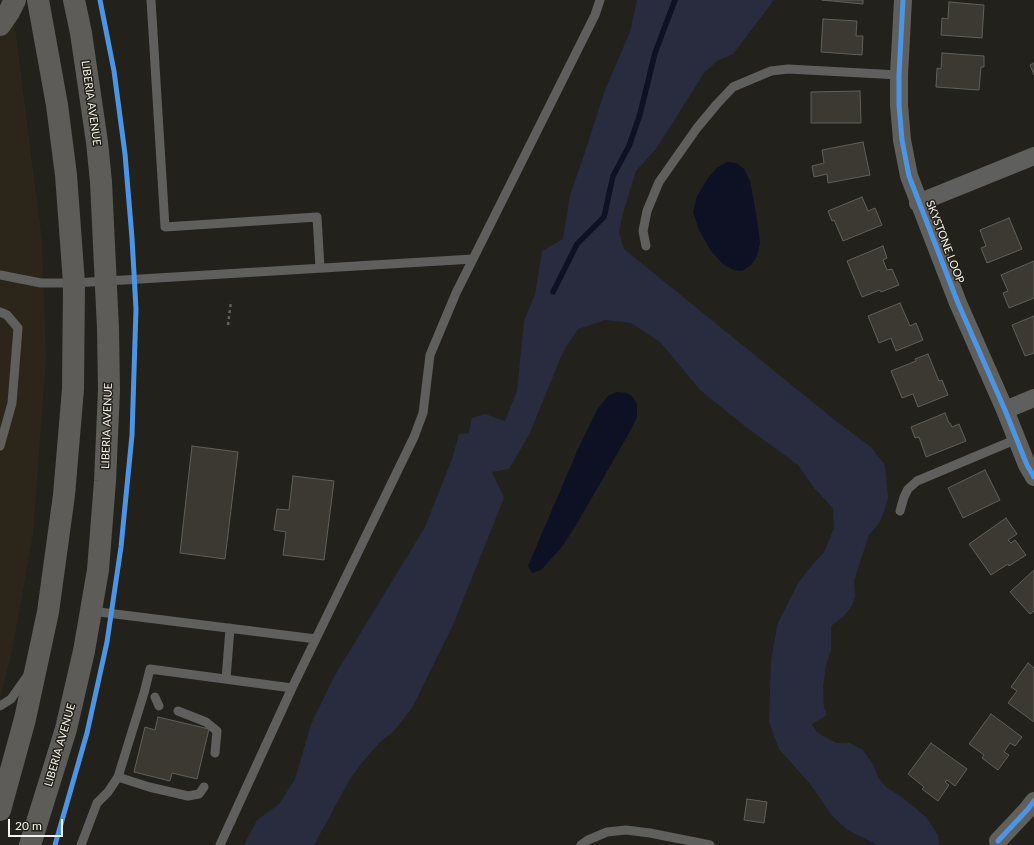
<!DOCTYPE html>
<style>
body{margin:0}
#map{position:relative;width:1034px;height:845px;overflow:hidden;background:#22211c;font-family:Lato,sans-serif}
canvas{display:block}
.scale{position:absolute;left:8px;top:819px;width:55px;height:18px;box-sizing:border-box;border:2px solid #f6f4ee;border-top:0;padding-left:5px;font-size:12px;line-height:14px;white-space:nowrap;color:#f6f4ee;-webkit-text-stroke:3px #252219;paint-order:stroke}
</style>
<div id="map">
<canvas width="1034" height="845"></canvas>
<div class="scale">20 m</div>
</div>
<script>
const c = document.querySelector('canvas').getContext('2d');
c.lineJoin = 'round';
function fill(path, color) { c.fillStyle = color; c.fill(path, 'evenodd'); }
const shape = rows => new Path2D(rows.map(r => 'M' + r).join(''));
function strokePath(path, color, width, dash) { c.strokeStyle = color; c.lineWidth = width; c.lineCap = dash ? 'butt' : 'round'; c.setLineDash(dash || []); c.stroke(path); }
function label(font, color, halo, rows, align = 'center') {
  c.font = font + ' Lato,sans-serif'; c.lineWidth = 3; c.setLineDash([]); c.textBaseline = 'middle'; c.strokeStyle = halo; c.fillStyle = color; for (const [text, x, y, turn = 0] of rows) {
    c.save(); c.translate(x, y); c.rotate((+turn || 0) * Math.PI / 180); c.textAlign = isNaN(turn) ? turn : align; if (halo) c.strokeText(text, 0, 0); c.fillText(text, 0, 0); c.restore();
  }
}
fill(shape([
 [0,0,9,0,16,34,42,241,46,359,33,534,13,647,0,699]
]), '#2b2619');
fill(shape([
 [637,0,774,0,733,54,717,61,704,73,656,149,636,171,623,213,619,232,624,249,836,421,871,447,885,465,888,498,885,508,880,522,869,535,854,581,855,596,852,606,843,617,831,626,831,651,826,665,823,686,824,708,827,715,812,724,817,732,825,737,837,743,850,743,863,750,873,764,878,777,885,786,903,798,926,817,938,835,939,845,877,845,848,830,833,817,810,784,779,749,769,722,771,659,778,623,797,585,808,570,824,552,834,528,833,508,815,489,798,465,746,427,700,390,661,343,631,323,605,320,578,329,563,352,529,435,509,469,492,472,504,498,453,625,412,708,395,730,379,743,361,764,349,781,314,845,244,845,257,820,279,804,295,779,311,724,335,675,425,527,452,459,459,434,469,433,472,418,485,414,505,421,517,391,524,321,535,294,542,251,563,239,570,195,582,161,605,90,630,32]
]), '#292b3e');
fill(shape([
 [727,162,736,163,744,169,750,181,757,219,760,243,757,256,751,265,742,271,734,270,724,265,711,251,699,230,693,212,697,196,708,178,717,168],
 [617,392,626,393,632,396,637,404,637,417,629,433,575,527,561,548,541,570,532,573,528,566,579,447,597,410,608,396]
]), '#0e1023');
strokePath(shape([
 [553,292,577,244,604,217,613,176,629,146,640,114,655,53,675,0]
]), '#0e1023', 5.5);
const building = shape([
 [822,0,863,0,863,4,822,0],
 [949,2,984,5,982,38,941,35,942,18,948,19,949,2],
 [823,19,857,21,856,36,863,36,862,55,821,52,823,19],
 [942,53,984,56,984,67,981,67,979,90,936,87,937,68,941,69,942,53],
 [1034,63,1034,75,1030,65,1034,63],
 [860,91,861,123,811,123,811,92,860,91],
 [863,142,870,175,828,183,827,174,814,177,812,166,824,163,822,150,863,142],
 [862,197,868,211,875,208,882,225,843,241,834,220,832,221,828,211,862,197],
 [1009,218,1022,249,987,263,981,248,986,246,980,230,1009,218],
 [883,246,887,258,883,260,887,270,892,269,899,285,881,292,880,290,862,297,847,261,883,246],
 [1034,261,1034,298,1009,308,1003,293,1008,291,1001,275,1034,261],
 [900,303,910,326,916,323,923,340,896,351,891,338,879,343,868,316,900,303],
 [1034,316,1034,353,1025,356,1012,325,1034,316],
 [928,354,939,381,942,380,948,395,918,407,913,394,902,398,891,371,916,361,915,359,928,354],
 [945,413,949,423,950,423,952,427,959,424,966,441,926,457,919,437,915,438,911,427,945,413],
 [192,446,238,452,225,559,180,553,192,446],
 [985,470,1000,500,963,518,948,488,985,470],
 [293,476,334,481,324,560,283,555,286,532,274,530,277,509,289,510,293,476],
 [1006,518,1017,534,1008,540,1011,543,1015,540,1026,555,1009,566,1008,564,991,575,969,544,1006,518],
 [1034,570,1034,611,1030,614,1010,592,1034,570],
 [1028,663,1034,668,1034,722,1008,703,1017,691,1011,687,1028,663],
 [991,714,1022,737,1015,746,1010,743,1004,752,1009,755,998,770,982,758,984,755,969,744,991,714],
 [158,717,209,729,197,779,172,773,170,781,134,772,145,727,155,730,158,717],
 [931,743,967,769,955,786,947,780,945,782,949,785,938,801,922,789,924,787,908,774,931,743],
 [747,799,767,802,764,823,744,820,747,799]
]);
fill(building, '#3b3931');
strokePath(building, '#605f5a', 1);
strokePath(shape([
 [228,325,231,301]
]), '#60605d', 2.5, [3, 3]);
strokePath(shape([
 [151,0,165,227,317,217,320,268],
 [646,246,643,231,647,211,659,182,697,128,717,104,733,87,771,71,788,69,899,75],
 [0,275,41,283,74,283,473,259],
 [0,312,7,315,18,328,12,403,0,446],
 [900,511,904,497,908,489,917,481,1017,439],
 [91,611,316,639],
 [226,679,230,628],
 [155,697,159,706],
 [0,706,11,699,28,675],
 [178,711,206,722,217,731,215,753],
 [118,777,149,787,188,796,199,794,204,787],
 [81,845,97,803,108,792,118,777,144,693,150,669,292,688],
 [220,845,292,688,414,437,423,413,430,355,456,293,595,15,600,0],
 [581,845,588,840,607,832,626,830,650,833,710,845]
]), '#5f5f5d', 9);
strokePath(shape([
 [903,0,899,75,899,105,902,140,909,176,958,303,1005,410,1027,465,1034,477],
 [918,203,1034,156],
 [1005,410,1034,398],
 [998,841,1028,809,1034,801]
]), '#5f5f5d', 18);
strokePath(shape([
 [0,25,9,12,15,0],
 [0,810,25,719,48,612,64,495,73,389,74,283,66,175,57,105,38,0],
 [30,845,66,729,84,651,98,570,105,481,109,390,108,329,101,182,97,142,81,33,74,0]
]), '#5e5c58', 22);
strokePath(shape([
 [903,0,899,75,899,105,902,140,909,176,958,303,1005,410,1027,465,1034,477],
 [998,841,1028,809,1034,801],
 [55,845,87,733,107,642,121,547,132,435,136,309,132,238,125,154,114,71,100,0]
]), '#4d94e3', 5);
label('11px', '#f6f4ee', '#252219', [
 ["LIBERIA AVENUE",91,103,82],
 ["SKYSTONE LOOP",945,242,69],
 ["LIBERIA AVENUE",107,426,-88],
 ["LIBERIA AVENUE",60,745,-74]
]);
</script>
